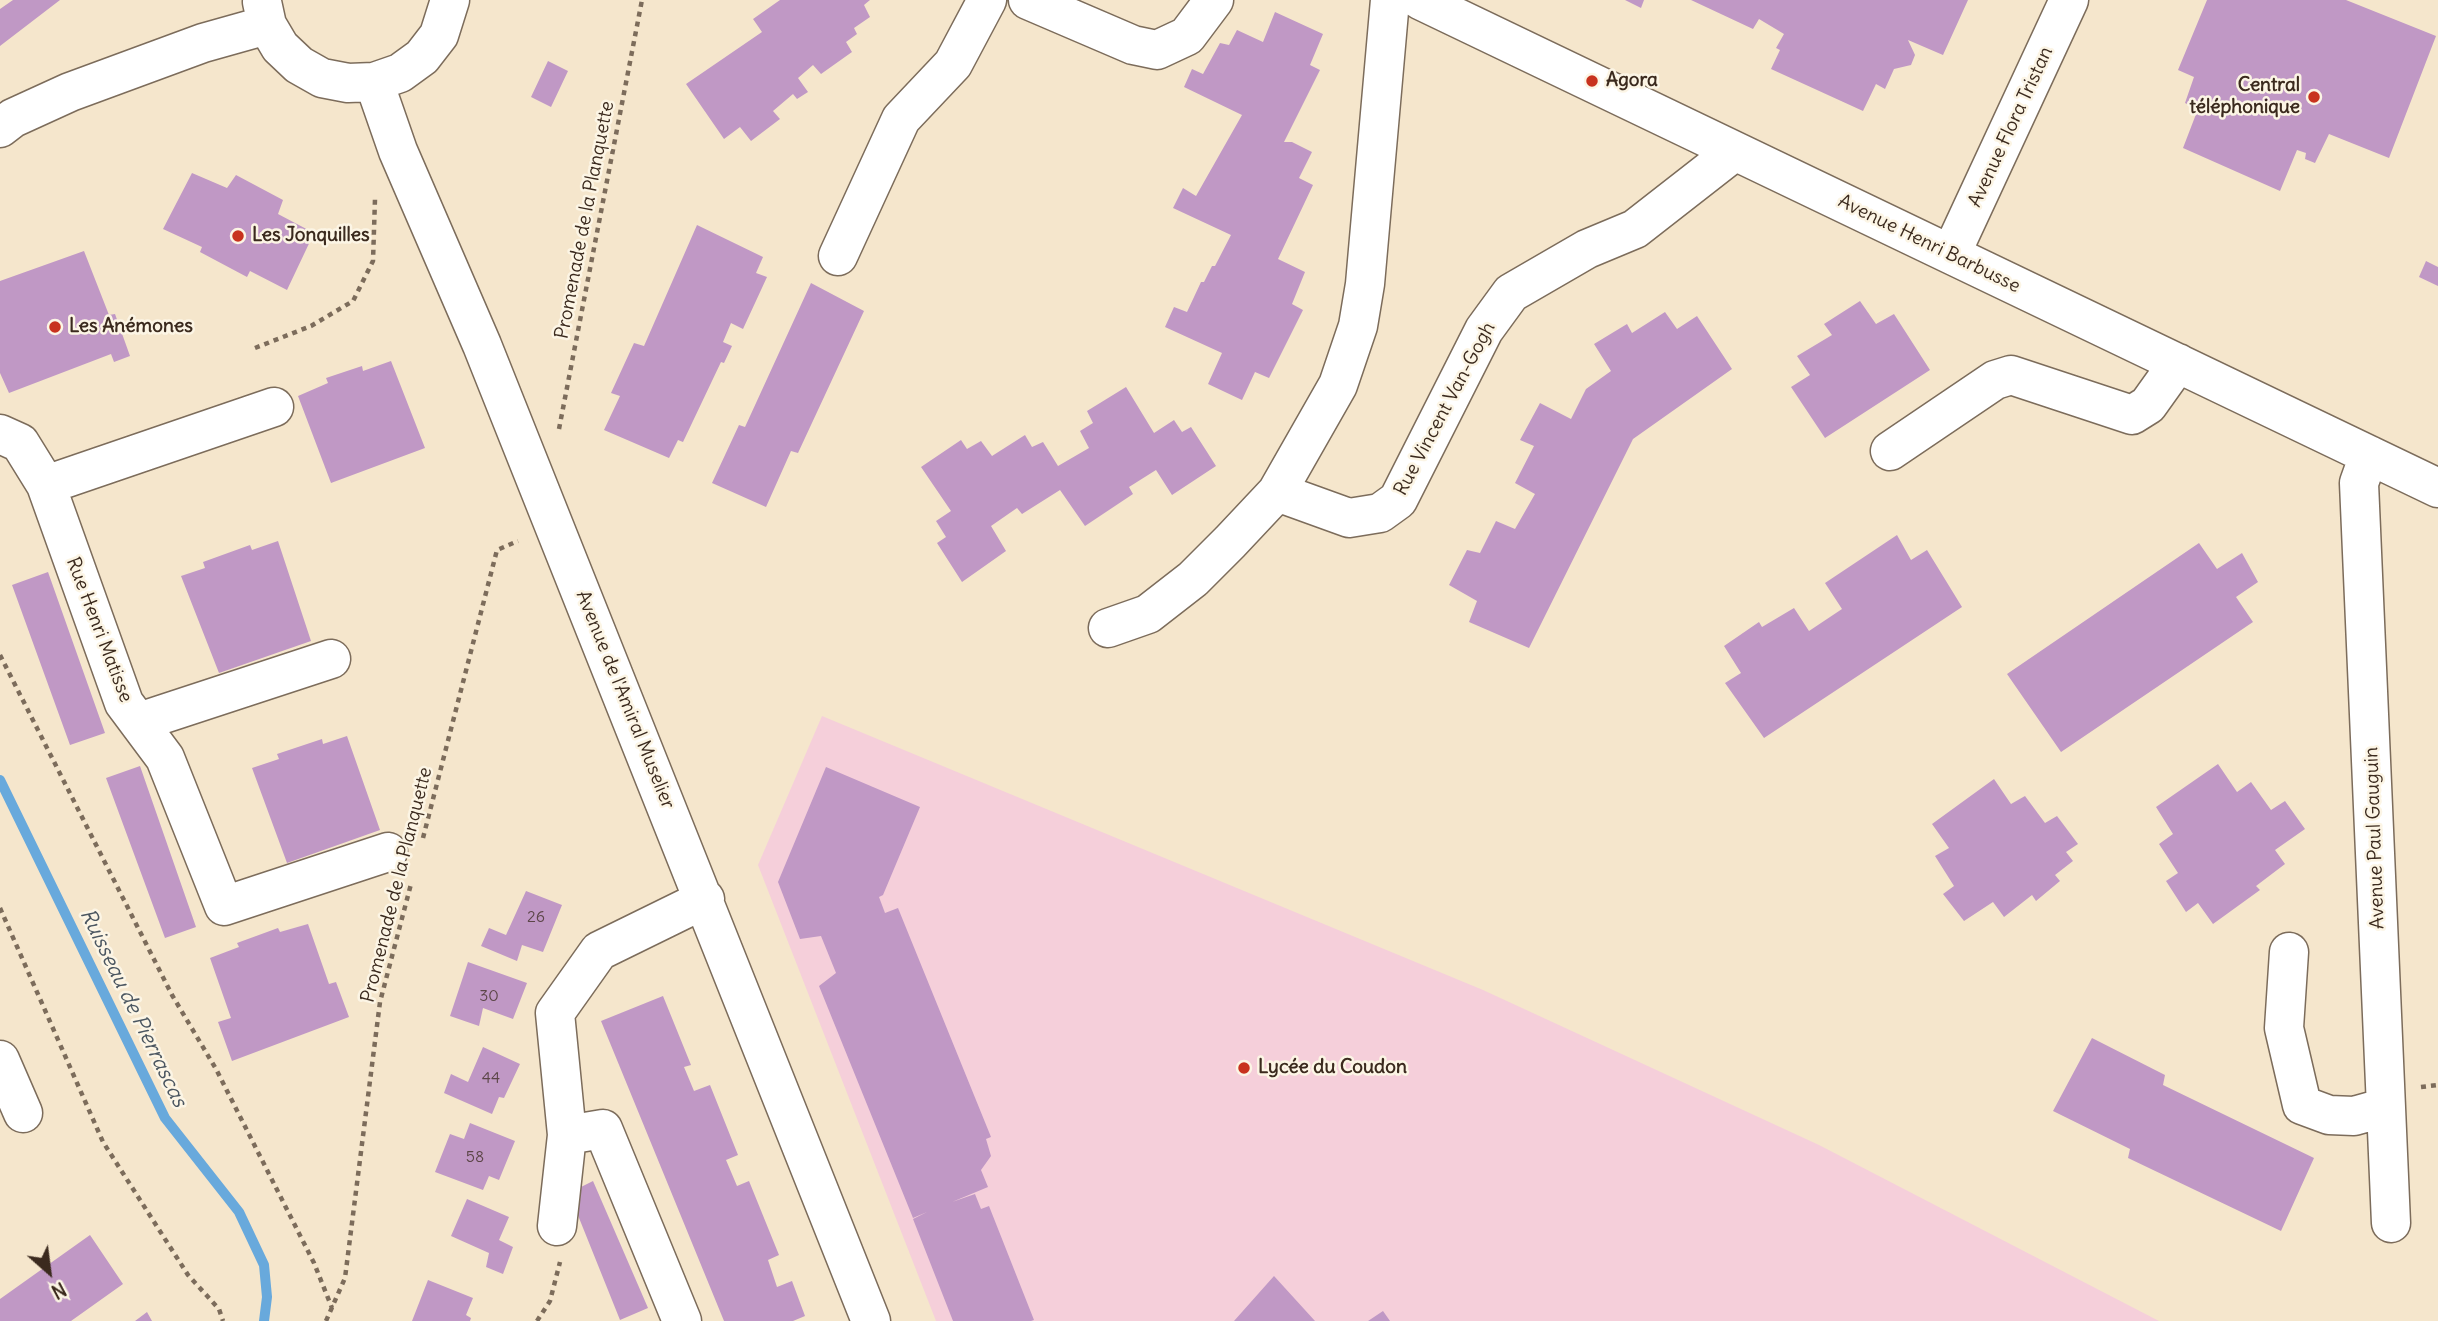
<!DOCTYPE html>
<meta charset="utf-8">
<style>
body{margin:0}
#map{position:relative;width:2438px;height:1321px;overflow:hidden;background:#f5e6cc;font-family:Delius,sans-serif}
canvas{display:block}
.north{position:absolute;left:14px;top:1237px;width:70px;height:70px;-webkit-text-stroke:5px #fcf5e5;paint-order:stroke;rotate:152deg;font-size:19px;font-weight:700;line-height:28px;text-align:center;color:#3b2a1e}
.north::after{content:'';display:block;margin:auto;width:24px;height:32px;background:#3b2a1e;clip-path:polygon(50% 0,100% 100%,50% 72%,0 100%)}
</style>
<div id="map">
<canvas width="2438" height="1321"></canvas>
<div class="north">N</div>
</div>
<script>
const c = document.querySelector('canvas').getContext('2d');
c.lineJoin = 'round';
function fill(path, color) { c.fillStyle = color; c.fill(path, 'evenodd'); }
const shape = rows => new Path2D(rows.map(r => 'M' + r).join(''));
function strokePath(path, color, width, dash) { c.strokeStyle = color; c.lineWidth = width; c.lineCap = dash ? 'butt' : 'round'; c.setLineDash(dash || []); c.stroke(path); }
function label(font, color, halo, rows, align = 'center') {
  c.font = font + ' Delius,sans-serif'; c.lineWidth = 5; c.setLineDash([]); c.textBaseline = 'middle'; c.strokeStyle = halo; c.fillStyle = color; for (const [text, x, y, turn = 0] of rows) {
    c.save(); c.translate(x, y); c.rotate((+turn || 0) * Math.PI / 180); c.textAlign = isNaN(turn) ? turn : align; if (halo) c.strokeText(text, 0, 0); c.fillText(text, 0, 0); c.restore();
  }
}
fill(shape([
 [822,716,1483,990,1819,1145,2159,1321,936,1321,758,865]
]), '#f5cfda');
strokePath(shape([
 [0,780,165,1118,239,1212,264,1265,267,1297,264,1321]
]), '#68a9dc', 10);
fill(shape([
 [13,0,60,0,0,46,0,9],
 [780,0,870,0,864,5,870,17,854,28,857,34,846,42,852,52,821,74,813,65,798,78,808,92,797,99,793,94,773,111,780,119,751,141,740,127,724,139,686,84,762,32,753,19],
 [1625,0,1644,0,1641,8],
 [1691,0,1968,0,1943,55,1908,40,1915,55,1911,65,1894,69,1885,89,1876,84,1863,111,1771,69,1780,50,1776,48,1784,34,1759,19,1753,29],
 [2207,0,2346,0,2436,36,2389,158,2329,134,2315,163,2305,159,2306,153,2297,150,2280,191,2183,148,2198,109,2185,103,2194,77,2178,70],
 [1275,12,1323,34,1310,65,1320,70,1284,142,1292,142,1312,152,1299,178,1313,185,1278,259,1305,272,1292,304,1303,310,1269,378,1255,372,1242,400,1208,384,1222,353,1165,327,1174,307,1187,312,1201,282,1204,282,1212,266,1215,266,1231,235,1173,208,1183,188,1196,196,1242,115,1184,87,1192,69,1203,74,1220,43,1229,45,1237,30,1263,42],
 [548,61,568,71,551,107,531,97],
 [192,173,227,188,236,175,283,200,278,214,314,233,287,290,250,271,247,277,200,252,202,247,163,229],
 [697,225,763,257,756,273,767,277,743,329,731,323,723,342,732,346,724,363,721,362,683,442,678,440,669,458,604,430,620,396,611,393,634,343,644,346],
 [84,251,109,315,115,314,130,356,114,362,111,354,9,393,0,373,0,281],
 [2426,261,2438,267,2438,286,2419,277],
 [811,283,864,311,798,453,791,451,766,507,712,483,739,425,745,427],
 [1860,301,1876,324,1894,314,1930,370,1825,438,1791,387,1810,375,1797,356,1832,335,1824,324],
 [1665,312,1677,329,1697,316,1732,369,1633,439,1529,648,1469,622,1477,601,1449,585,1467,550,1480,553,1496,521,1515,529,1535,494,1515,483,1534,446,1520,440,1540,403,1571,419,1586,389,1611,371,1594,344,1627,324,1632,333],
 [391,361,425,448,331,483,298,396,328,383,326,378,362,366,363,371],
 [1126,387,1154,433,1174,420,1182,432,1191,427,1216,466,1172,495,1156,470,1129,487,1133,494,1085,526,1060,490,1022,514,1017,508,991,526,1006,551,962,582,937,543,946,537,936,521,951,511,921,467,961,440,967,449,981,441,992,456,1025,435,1032,447,1043,442,1058,466,1089,448,1080,431,1093,423,1087,411],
 [1897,535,1911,560,1927,550,1962,607,1764,738,1725,683,1741,673,1724,646,1759,622,1762,627,1794,608,1809,631,1842,609,1825,583],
 [278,541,311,641,219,673,181,576,205,568,203,562,250,545,252,550],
 [2199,543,2217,569,2242,553,2258,582,2236,597,2253,622,2061,752,2007,674],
 [48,572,105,733,70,745,12,585],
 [347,736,380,830,287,863,252,768,279,759,277,754,322,739,323,744],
 [2218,764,2237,792,2251,782,2271,810,2285,801,2305,829,2275,850,2285,864,2256,886,2260,890,2213,924,2198,903,2186,912,2166,881,2178,873,2159,844,2173,834,2156,807],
 [140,766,196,927,165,938,106,778],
 [826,767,920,807,883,895,879,897,885,913,898,908,991,1137,986,1139,991,1156,981,1170,988,1187,952,1202,975,1194,981,1209,989,1206,1034,1320,1031,1321,953,1321,913,1219,927,1212,913,1218,819,986,836,973,821,936,800,939,778,882],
 [1994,779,2011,804,2025,796,2045,823,2057,816,2078,844,2066,852,2073,861,2055,875,2060,881,2036,901,2032,895,2004,917,1993,902,1964,921,1943,894,1954,886,1935,856,1949,848,1932,824],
 [526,891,562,905,543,952,522,945,517,961,481,946,489,928,506,935],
 [308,924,329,984,336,982,349,1017,232,1061,218,1022,231,1018,210,958,239,947,237,943,278,928,280,932],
 [468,962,527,983,513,1019,483,1008,479,1026,450,1016],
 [663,996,691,1065,684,1067,694,1091,710,1085,738,1155,726,1160,737,1186,749,1181,779,1255,768,1260,777,1287,792,1281,805,1316,793,1321,724,1321,601,1021],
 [2092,1038,2165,1075,2163,1085,2314,1158,2281,1231,2128,1158,2130,1149,2053,1111],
 [483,1047,520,1064,504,1098,499,1097,492,1114,444,1093,451,1074,468,1082],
 [470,1123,515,1141,499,1180,489,1176,483,1190,435,1172,450,1134,464,1139],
 [593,1181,648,1308,620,1320,569,1193],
 [467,1199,509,1217,499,1240,513,1247,503,1274,486,1267,489,1253,451,1236],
 [90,1235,123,1284,71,1321,0,1321,0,1299],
 [1274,1276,1315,1321,1234,1321],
 [428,1280,473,1298,466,1315,471,1318,470,1321,412,1321],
 [1383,1311,1390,1321,1368,1321],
 [147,1312,152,1321,135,1321]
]), '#c098c5');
const minor = shape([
 [1028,0,1133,45,1157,50,1187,36,1214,0],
 [1420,0,2438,488],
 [262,2,267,25,280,47,299,65,322,78,348,83,374,82,400,73,422,57,439,35,450,0],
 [374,82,398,151,482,345,871,1321],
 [0,128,13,118,70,92,203,43,267,25],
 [1951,254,2069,0],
 [838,256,901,119,953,64,987,0],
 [0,434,20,443,46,485,124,703,165,758,224,906,388,852],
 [1890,451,1995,380,2011,375,2132,415,2148,405,2178,363],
 [2369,455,2359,483,2391,1223],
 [46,485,274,407],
 [1277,492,1349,518,1380,513,1398,500,1484,330,1511,293,1587,249,1635,229,1735,151],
 [1108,628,1148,614,1193,579,1230,542,1277,492,1338,385,1358,326,1365,284,1390,0],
 [139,722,331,659],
 [2289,952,2284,1028,2302,1105,2329,1115,2354,1116,2386,1107],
 [0,1060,23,1113],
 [567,1135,603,1129,682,1321],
 [557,1226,567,1135,555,1013,599,951,705,899]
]);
strokePath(minor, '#7c6c5b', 41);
strokePath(shape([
 [255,348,311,326,353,301,373,261,375,199],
 [559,429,642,0],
 [0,655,172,995,216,1069,314,1263,332,1308],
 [423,838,497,550,518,541],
 [0,908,103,1142,188,1275,219,1309,223,1321],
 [2421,1087,2438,1085],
 [326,1321,345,1278,380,1002,411,884],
 [537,1321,550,1301,560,1262]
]), '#7c6c5b', 4.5, [5, 5]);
strokePath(minor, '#fff', 38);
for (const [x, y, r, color] of [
 [1592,81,7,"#c8321e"],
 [2314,97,7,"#c8321e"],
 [238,236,7,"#c8321e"],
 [55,327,7,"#c8321e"],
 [1244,1068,7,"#c8321e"]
]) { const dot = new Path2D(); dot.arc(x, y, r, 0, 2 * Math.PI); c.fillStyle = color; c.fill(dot); strokePath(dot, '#fcf5e5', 2.5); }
label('16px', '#5c4648', null, [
 ["26",536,917],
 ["30",489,996],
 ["44",491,1078],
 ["58",475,1157]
]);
label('bold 19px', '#3b2a1e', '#fcf5e5', [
 ["Agora",1606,81],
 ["Central",2300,86,"right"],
 ["téléphonique",2300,108,"right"],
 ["Les Jonquilles",252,236],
 ["Les Anémones",69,327],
 ["Lycée du Coudon",1258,1068]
], 'left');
label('19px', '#3b2a1e', '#fcf5e5', [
 ["Avenue Flora Tristan",2011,127,-65],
 ["Promenade de la Planquette",585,220,-79],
 ["Avenue Henri Barbusse",1929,244,26],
 ["Rue Vincent Van-Gogh",1445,409,-62],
 ["Rue Henri Matisse",99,630,69],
 ["Avenue de l'Amiral Muselier",625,700,68],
 ["Avenue Paul Gauguin",2375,838,-92],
 ["Promenade de la Planquette",397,885,-76]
]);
label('italic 21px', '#4b5660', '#fcf5e5', [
 ["Ruisseau de Pierrascas",133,1008,64]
]);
</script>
